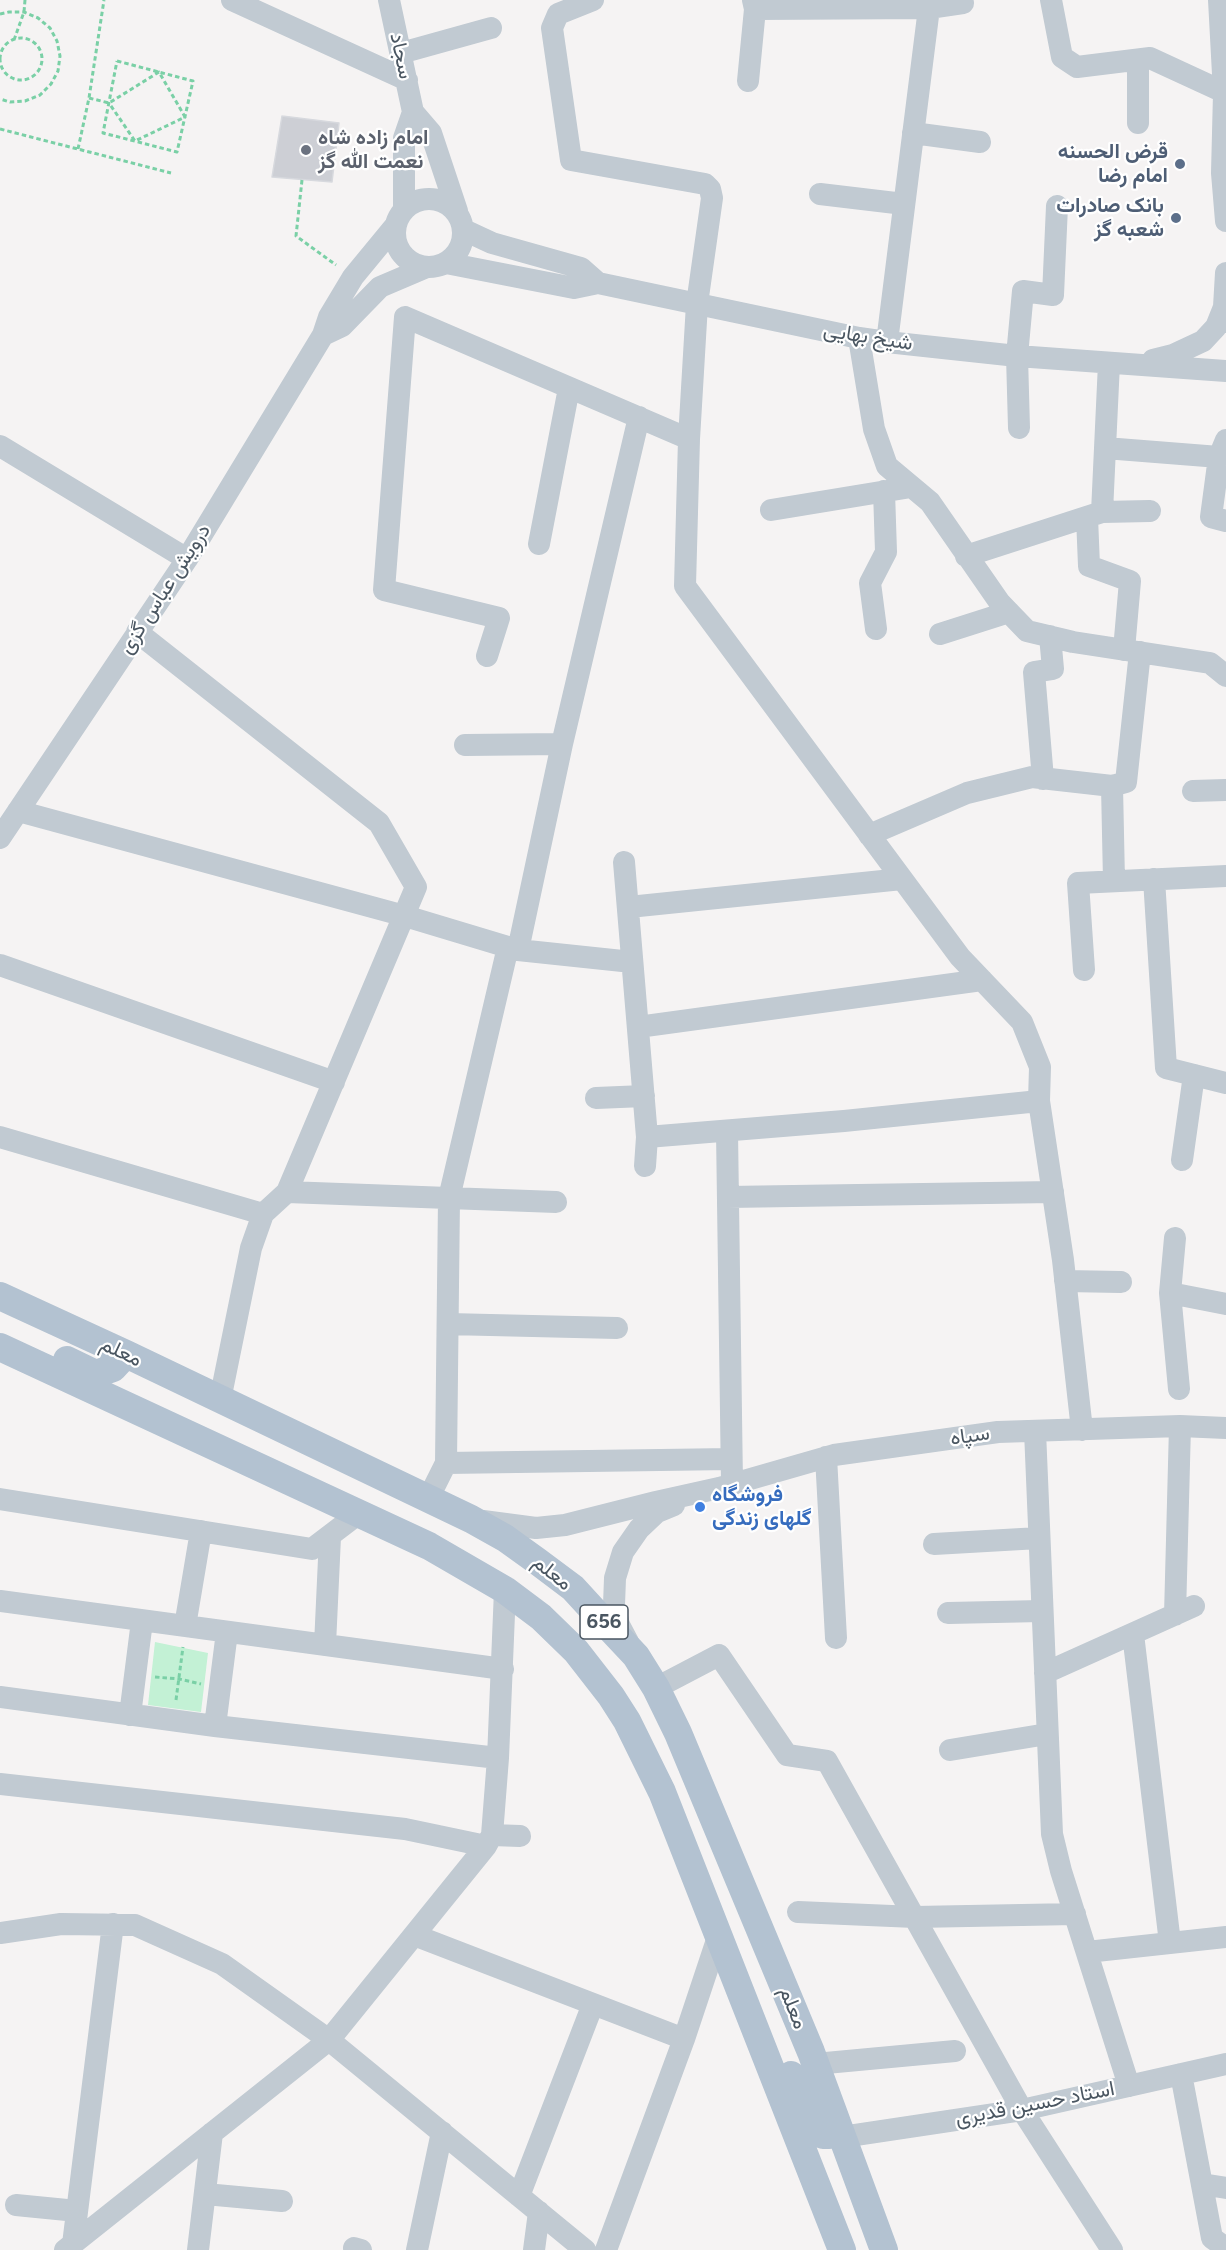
<!DOCTYPE html>
<meta charset="utf-8">
<style>
body{margin:0}
canvas{display:block;background:#f5f3f3}
</style>
<canvas width="1226" height="2250"></canvas>
<script>
const c = document.querySelector('canvas').getContext('2d');
c.lineJoin = 'round';
function fill(path, color) { c.fillStyle = color; c.fill(path, 'evenodd'); }
const shape = rows => new Path2D(rows.map(r => 'M' + r).join(''));
function strokePath(path, color, width, dash) { c.strokeStyle = color; c.lineWidth = width; c.lineCap = dash ? 'butt' : 'round'; c.setLineDash(dash || []); c.stroke(path); }
function label(font, color, halo, rows, align = 'center') {
  c.font = font + ' Figtree,Vazirmatn,sans-serif'; c.lineWidth = 4.5; c.setLineDash([]); c.textBaseline = 'middle'; c.strokeStyle = halo; c.fillStyle = color; for (const [text, x, y, turn = 0] of rows) {
    c.save(); c.translate(x, y); c.rotate((+turn || 0) * Math.PI / 180); c.textAlign = isNaN(turn) ? turn : align; if (halo) c.strokeText(text, 0, 0); c.fillText(text, 0, 0); c.restore();
  }
}
fill(shape([
 [155,1642,208,1653,201,1712,148,1705]
]), '#c3f1d5');
const building = shape([
 [282,116,339,123,332,182,272,177,282,116]
]);
fill(building, '#cdcfd5');
strokePath(building, '#d7d9de', 1.5);
strokePath(shape([
 [0,14,9,12,24,12,38,18,50,28,57,41,60,56,58,71,51,84,40,95,25,101,10,102,0,99],
 '0 59a21 21 0 1 1 42 0a21 21 0 1 1-42 0Z',
 [14,40,24,12,25,0],
 [117,61,193,81,177,152,103,133,117,61],
 [89,98,109,103,159,72,185,117,135,141,109,103],
 [0,129,171,173],
 [78,149,89,98,104,0],
 [302,180,296,236,336,265],
 [155,1677,179,1679,201,1684],
 [176,1700,183,1647]
]), '#7ad0a6', 3, [4.5, 3]);
strokePath(shape([
 [232,0,407,80],
 [389,0,413,112,431,133,457,211],
 [593,0,558,14,552,28,571,160,705,184,710,189,712,198,697,304,689,439,685,586,960,957,1022,1022,1040,1067,1039,1101],
 [753,0,755,9,929,8,963,3,962,0],
 [1051,0,1062,57,1077,67,1150,58,1226,93],
 [1219,0,1224,93,1222,173,1226,221],
 [401,53,491,28],
 [1138,60,1138,123],
 [748,81,755,9],
 [913,133,980,142],
 [820,194,904,204],
 '395 233a34 34 0 1 1 68 0a34 34 0 1 1-68 0Z',
 [404,209,404,138,413,112],
 [464,230,492,243,581,268,598,283],
 [446,263,574,288,598,283,859,338,887,342,1017,356,1226,371],
 [1226,322,1224,307,1226,273],
 [323,335,342,326,380,287,427,267],
 [859,338,874,429,887,466,930,502,1000,603,1027,631,1073,642,1210,663,1226,676],
 [887,342,929,8],
 [1153,360,1173,355,1203,341,1216,327,1224,307],
 [1019,428,1017,356,1023,291,1053,295,1057,206],
 [1226,440,1219,457,1211,517,1226,521],
 [0,446,187,559],
 [1105,448,1219,457],
 [771,510,911,487],
 [1102,512,1150,511],
 [1087,517,1089,566,1130,581,1124,650],
 [539,544,569,388],
 [966,556,1102,512,1109,363],
 [876,629,870,583,886,552,884,491],
 [137,632,379,823,416,887,287,1192,263,1214,251,1248,220,1400],
 [940,634,1009,612],
 [487,656,499,618,384,590,405,317,689,439],
 [465,745,562,744],
 [1043,779,1034,672,1053,669,1050,636],
 [1193,791,1226,790],
 [18,811,405,916,518,950,632,962],
 [869,835,967,793,1032,777,1112,786],
 [0,838,187,559,323,335,329,317,353,277,395,226],
 [624,862,647,1137,645,1166],
 [1154,879,1166,1068,1226,1083],
 [1114,881,1112,786,1126,782,1140,652],
 [629,907,902,879],
 [518,950,562,744,639,417],
 [0,965,334,1082],
 [1084,970,1078,883,1226,876],
 [638,1027,982,980],
 [596,1098,644,1096],
 [727,1131,732,1484],
 [0,1137,263,1214],
 [647,1137,844,1121,1039,1101,1063,1260,1082,1430],
 [1182,1160,1194,1075],
 [287,1192,556,1202],
 [728,1197,1053,1192],
 [1175,1238,1170,1293,1179,1389],
 [1065,1281,1121,1282],
 [1170,1293,1226,1304],
 [448,1324,617,1328],
 [1035,1431,1052,1834,1061,1871,1129,2086],
 [826,1457,836,1638],
 [446,1463,731,1459],
 [0,1499,312,1549,358,1514],
 [428,1499,446,1463,449,1198,508,947],
 [483,1521,536,1528,565,1525,656,1502,719,1488,834,1455,998,1432,1180,1426,1226,1428],
 [934,1544,1039,1538],
 [0,1601,503,1669],
 [948,1613,1042,1611],
 [1175,1615,1180,1426],
 [185,1626,201,1531],
 [1133,1634,1170,1943],
 [628,1642,619,1625,614,1605,615,1578,623,1552,639,1529,657,1512,674,1505],
 [325,1645,330,1537],
 [1045,1673,1194,1606],
 [656,1688,719,1655,787,1755,827,1761,1022,2110,1112,2250],
 [0,1697,215,1726,498,1758],
 [130,1715,142,1621],
 [215,1726,227,1632],
 [950,1750,1047,1734],
 [0,1784,405,1829,486,1846],
 [492,1835,520,1836],
 [798,1912,915,1917,1075,1914],
 [0,1933,61,1924,135,1925,222,1964,329,2040,585,2250],
 [414,1935,684,2039],
 [1087,1952,1226,1937],
 [815,2064,955,2051],
 [1181,2074,1212,2238,1226,2248],
 [842,2137,1022,2110,1226,2064],
 [1202,2184,1226,2188],
 [205,2194,282,2201],
 [519,2196,593,2004],
 [16,2205,77,2211],
 [73,2244,113,1924],
 [354,2248,361,2250],
 [65,2250,329,2040,486,1846,492,1835,498,1758,505,1590],
 [198,2250,212,2133],
 [417,2250,442,2132],
 [534,2250,539,2212],
 [606,2250,684,2039,719,1934]
]), '#c1cad2', 22);
strokePath(shape([
 [0,1296,126,1354,471,1519,505,1538,537,1561,573,1588,606,1624,636,1656,656,1688,678,1733,811,2052,884,2250],
 [0,1347,429,1546,505,1590,541,1617,576,1651,611,1696,627,1721,662,1792,842,2250],
 [67,1360,96,1374,113,1368,126,1354],
 [791,2075,819,2133,823,2135,829,2135,839,2131]
]), '#b3c2d1', 28);
for (const [x, y, r, color] of [
 [306,150,6,"#6b7280"],
 [1180,164,6,"#5c6f8a"],
 [1176,218,6,"#5c6f8a"],
 [700,1507,6,"#3f7fe0"]
]) { const dot = new Path2D(); dot.arc(x, y, r, 0, 2 * Math.PI); c.fillStyle = color; c.fill(dot); strokePath(dot, '#fff', 2); }
for (const [x, y, w] of [
 [604,1622,48]
]) { const box = new Path2D(); box.roundRect(x - w / 2, y - 17, w, 34, 4.5); c.fillStyle = '#fff'; c.fill(box); strokePath(box, '#4a5661', 1.5); }
label('bold 20px', '#4a5661', null, [
 ["656",604,1622]
]);
label('21px', '#4a5661', '#fff', [
 ["سجاد",401,56,78],
 ["شیخ بهایی",868,337,9],
 ["درویش عباس گزی",165,589,-57],
 ["معلم",121,1352,25],
 ["سپاه",970,1436,-8],
 ["معلم",552,1573,38],
 ["معلم",793,2008,68],
 ["استاد حسین قدیری",1035,2104,-11]
]);
label('bold 21px', '#5b616d', '#fff', [
 ["امام زاده شاه",318,138],
 ["نعمت الله گز",318,162]
], 'left');
label('bold 21px', '#4e5e75', '#fff', [
 ["قرض الحسنه",1168,152],
 ["امام رضا",1168,176],
 ["بانک صادرات",1164,206],
 ["شعبه گز",1164,230]
], 'right');
label('bold 21px', '#366cbe', '#fff', [
 ["فروشگاه",712,1495],
 ["گلهای زندگی",712,1519]
], 'left');
</script>
